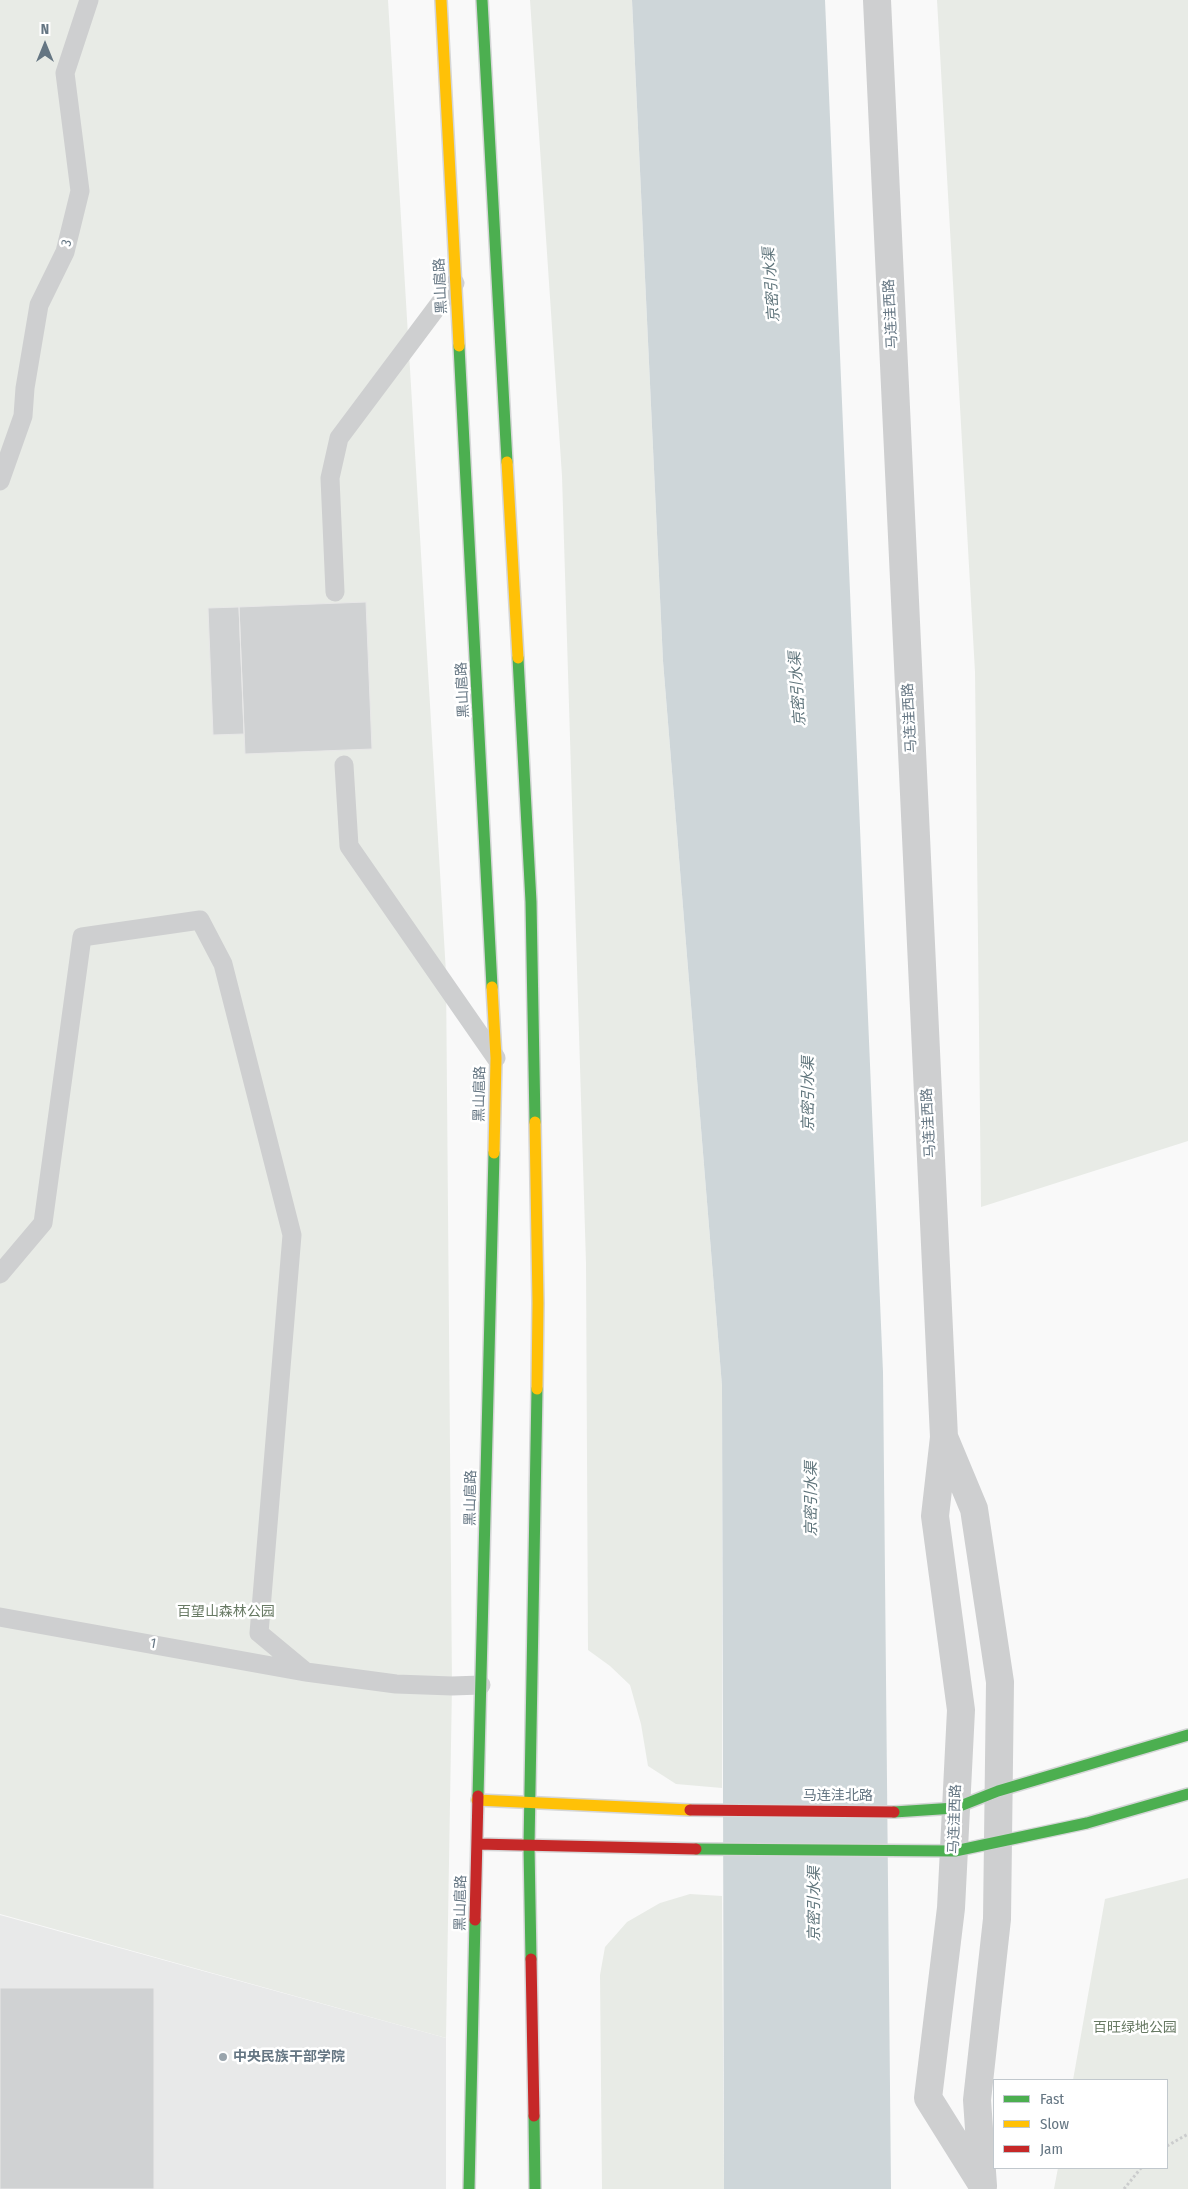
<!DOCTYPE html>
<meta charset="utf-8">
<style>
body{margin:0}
#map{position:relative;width:1188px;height:2189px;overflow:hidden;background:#f9f9f9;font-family:"Fira Sans Condensed",sans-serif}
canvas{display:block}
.legend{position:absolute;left:993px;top:2079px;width:175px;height:90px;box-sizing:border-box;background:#fff;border:1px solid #c1c8cd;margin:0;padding:6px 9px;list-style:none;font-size:15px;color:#657683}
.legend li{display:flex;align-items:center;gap:10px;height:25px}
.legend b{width:25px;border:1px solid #c1c8cd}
.north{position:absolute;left:20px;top:20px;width:50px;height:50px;-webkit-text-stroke:4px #fff;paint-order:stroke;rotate:0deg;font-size:14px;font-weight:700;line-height:20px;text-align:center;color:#657683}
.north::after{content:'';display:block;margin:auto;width:18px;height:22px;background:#657683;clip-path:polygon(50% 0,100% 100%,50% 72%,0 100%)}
</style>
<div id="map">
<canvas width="1188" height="2189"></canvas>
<ul class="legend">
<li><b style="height:6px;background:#4caf50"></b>Fast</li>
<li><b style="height:6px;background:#ffc107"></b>Slow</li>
<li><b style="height:6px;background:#c62828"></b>Jam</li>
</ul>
<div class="north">N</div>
</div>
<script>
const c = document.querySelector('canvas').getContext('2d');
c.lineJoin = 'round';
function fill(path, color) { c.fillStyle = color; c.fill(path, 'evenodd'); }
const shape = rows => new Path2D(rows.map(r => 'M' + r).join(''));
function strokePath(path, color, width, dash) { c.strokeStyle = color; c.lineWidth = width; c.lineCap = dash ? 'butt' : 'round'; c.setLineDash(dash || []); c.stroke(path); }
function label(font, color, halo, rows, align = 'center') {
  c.font = font + ' "Fira Sans Condensed","Noto Sans SC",sans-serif'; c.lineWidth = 5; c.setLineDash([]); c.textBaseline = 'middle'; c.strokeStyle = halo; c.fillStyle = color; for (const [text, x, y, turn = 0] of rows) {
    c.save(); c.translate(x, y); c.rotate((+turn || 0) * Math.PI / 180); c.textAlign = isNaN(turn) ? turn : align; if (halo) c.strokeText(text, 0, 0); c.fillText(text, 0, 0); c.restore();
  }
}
fill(shape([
 [0,1915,446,2038,446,2189,0,2189]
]), '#e8e9e9');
fill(shape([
 [0,0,388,0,446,973,452,1686,446,2038,0,1914],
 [530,0,632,0,663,661,722,1386,722,1788,676,1784,648,1766,641,1724,630,1685,610,1666,588,1650,586,1263,562,476],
 [937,0,1188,0,1188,1141,981,1207,975,672],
 [1188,1878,1188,2189,1054,2189,1058,2168,1167,2168,1167,2080,1073,2080,1105,1899],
 [690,1894,722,1896,724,2189,602,2189,600,1975,605,1947,627,1922,660,1903]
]), '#e8ebe6');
fill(shape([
 [632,0,825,0,883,1372,891,2189,724,2189,722,1386,663,661]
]), '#ced6d9');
const building = shape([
 [366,602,372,749,245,754,239,607,366,602],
 [239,607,244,734,213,735,208,608,239,607],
 [0,1988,154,1988,154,2189,0,2189,0,1988]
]);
fill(building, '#d0d2d3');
strokePath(building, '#e8e8e8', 1);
const fast = shape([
 [482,0,507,462],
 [459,346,492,987],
 [518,658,531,902,535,1122],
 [478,1796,494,1153],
 [894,1812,955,1808,998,1791,1188,1735],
 [696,1849,955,1851,1087,1823,1188,1794],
 [531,1959,529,1846,537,1389],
 [534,2116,535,2189],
 [469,2189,475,1920]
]);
const slow = shape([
 [441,0,459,346],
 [507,462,518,658],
 [492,987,496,1058,494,1153],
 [535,1122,538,1303,537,1389],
 [477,1800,690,1810]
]);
const jam = shape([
 [690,1810,894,1812],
 [477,1844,696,1849],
 [475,1920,478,1796],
 [531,1959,534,2116]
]);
strokePath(fast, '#d5d6d7', 14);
strokePath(slow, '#d5d6d7', 14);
strokePath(jam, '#d5d6d7', 14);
strokePath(shape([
 [1167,2146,1188,2134],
 [1124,2189,1141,2168]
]), '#cbcccd', 3, [2.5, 2.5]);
strokePath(shape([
 [0,481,23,416,25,388,39,305,65,252,80,191,65,73,89,0],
 [335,592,330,478,339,438,455,283],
 [344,765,349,846,496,1058],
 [0,1274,43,1223,82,937,200,920,223,964,292,1235,259,1633,306,1672,396,1684,452,1686,481,1685],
 [0,1617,305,1672]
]), '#cecfd0', 19);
strokePath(shape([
 [877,0,944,1437],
 [944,1437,974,1509,1000,1682,997,1919,977,2100,983,2186,928,2098,951,1908,961,1710,935,1516,944,1437]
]), '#cecfd0', 28);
strokePath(fast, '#4caf50', 11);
strokePath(slow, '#ffc107', 11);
strokePath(jam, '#c62828', 11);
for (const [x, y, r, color] of [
 [223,2057,5,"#99a4ac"]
]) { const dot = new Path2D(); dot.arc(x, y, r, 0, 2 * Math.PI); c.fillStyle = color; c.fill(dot); strokePath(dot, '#fff', 2); }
label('14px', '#657683', '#fff', [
 ["3",67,243,-76],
 ["黑山扈路",441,286,-93],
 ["马连洼西路",891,314,-93],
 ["黑山扈路",463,690,-93],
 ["马连洼西路",910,718,-93],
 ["黑山扈路",480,1094,-89],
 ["马连洼西路",929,1123,-93],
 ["黑山扈路",471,1498,-89],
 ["1",153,1644,10],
 ["马连洼北路",838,1796],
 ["马连洼西路",955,1819,-88],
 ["黑山扈路",461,1903,-89]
]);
label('14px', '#687a64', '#fff', [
 ["百望山森林公园",226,1612],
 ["百旺绿地公园",1135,2028]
]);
label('bold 14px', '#657683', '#fff', [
 ["中央民族干部学院",233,2057]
], 'left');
label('italic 15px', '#60757c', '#fff', [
 ["京密引水渠",772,285,-94],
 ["京密引水渠",798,689,-94],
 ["京密引水渠",809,1094,-90],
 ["京密引水渠",812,1499,-90],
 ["京密引水渠",815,1904,-90]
]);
</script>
